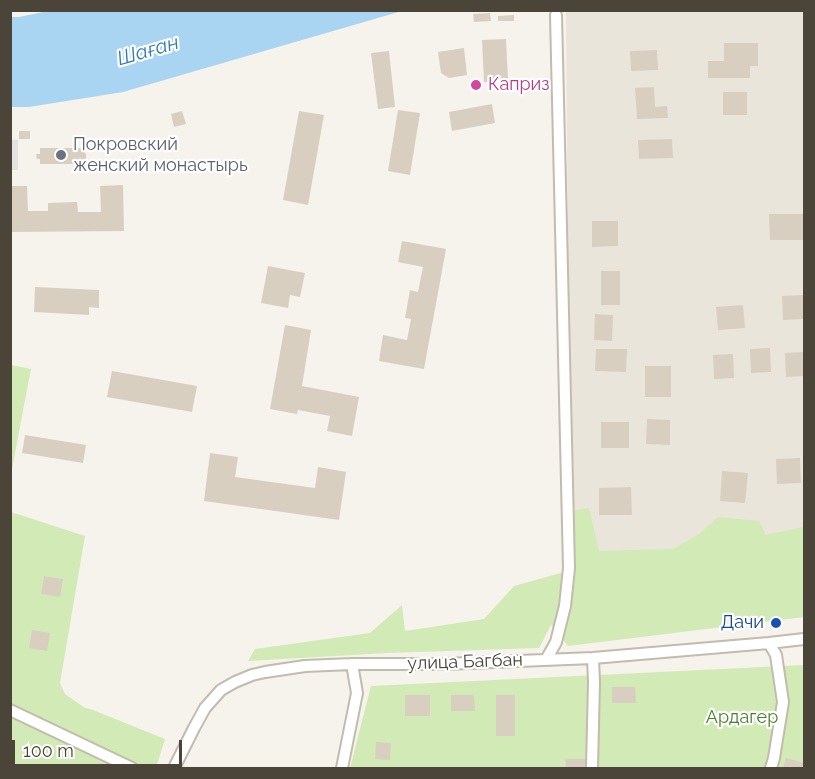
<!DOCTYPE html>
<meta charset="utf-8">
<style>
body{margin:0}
#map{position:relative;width:815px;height:779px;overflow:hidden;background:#f6f3ec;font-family:Raleway,sans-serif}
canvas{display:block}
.frame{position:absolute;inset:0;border:12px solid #4b4439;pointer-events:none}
.scale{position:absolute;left:12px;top:740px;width:170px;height:27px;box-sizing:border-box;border:3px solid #4b4439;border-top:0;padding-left:8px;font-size:18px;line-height:21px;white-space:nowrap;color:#4b4439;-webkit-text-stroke:4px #fff;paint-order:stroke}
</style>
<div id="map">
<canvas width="815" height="779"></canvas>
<div class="frame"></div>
<div class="scale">100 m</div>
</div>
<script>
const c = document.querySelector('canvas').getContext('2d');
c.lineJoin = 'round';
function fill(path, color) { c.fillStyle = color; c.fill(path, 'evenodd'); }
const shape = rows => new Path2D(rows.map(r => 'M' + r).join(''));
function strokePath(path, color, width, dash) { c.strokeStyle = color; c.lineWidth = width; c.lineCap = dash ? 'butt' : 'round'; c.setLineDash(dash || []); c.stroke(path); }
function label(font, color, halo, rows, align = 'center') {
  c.font = font + ' Raleway,sans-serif'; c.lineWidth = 4.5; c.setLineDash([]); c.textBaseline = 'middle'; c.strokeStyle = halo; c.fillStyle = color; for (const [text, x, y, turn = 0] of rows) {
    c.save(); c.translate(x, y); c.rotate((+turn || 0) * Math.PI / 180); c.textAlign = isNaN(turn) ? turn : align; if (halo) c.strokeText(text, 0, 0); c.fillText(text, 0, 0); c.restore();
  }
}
fill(shape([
 [566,11,804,11,804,617,571,635]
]), '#eae5da');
fill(shape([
 [11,365,31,369,11,474,10,365],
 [589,508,599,551,673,549,699,534,718,517,759,521,766,535,804,527,804,617,568,646,551,625,539,648,388,653,248,661,255,649,370,633,402,605,405,631,484,619,514,586,575,569,571,511],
 [11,512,85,536,60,683,65,694,85,708,93,710,165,739,156,768,11,768],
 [804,665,804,768,350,768,371,686]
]), '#d2eab5');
fill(shape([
 [11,139,18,140,18,170,11,170]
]), '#e5e3e0');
fill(shape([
 [53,10,402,10,402,11,123,92,29,107,11,107,11,17,19,17]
]), '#a9d4f2');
fill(shape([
 [490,13,491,21,474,22,473,14],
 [514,15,514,21,498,21,498,16],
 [506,39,508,80,484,82,482,40],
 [724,43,758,43,758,66,750,66,750,78,708,78,708,61,724,61],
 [464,48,467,75,449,78,441,73,438,52],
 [657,50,658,70,631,71,630,51],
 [389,51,395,107,378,109,371,53],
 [654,87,655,107,667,106,668,118,637,119,635,88],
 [723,92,747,92,747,115,723,115],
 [492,104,495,123,452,131,449,112],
 [398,110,420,113,410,175,388,171],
 [182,111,186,124,174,127,171,114],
 [299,111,324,115,308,205,283,200],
 [19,131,30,131,30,139,19,139],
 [672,139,673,158,639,159,638,140],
 [40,148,81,148,86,154,86,159,83,163,78,164,40,164,40,159,37,159,36,154,40,154],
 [123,185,124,231,10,232,10,186,27,186,28,211,48,211,48,203,77,202,78,212,101,212,100,186],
 [769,214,804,214,804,240,770,240],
 [592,221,618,221,618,246,592,247],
 [402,241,446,249,424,369,379,361,383,335,407,340,411,319,405,318,410,290,418,292,423,267,398,262],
 [268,266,305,273,300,297,290,295,288,308,261,303],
 [601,271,620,271,620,305,601,305],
 [35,287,99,290,99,308,89,307,89,315,34,312],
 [804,295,804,319,783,320,782,296],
 [743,305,745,328,718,330,716,307],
 [595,314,613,315,612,341,594,340],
 [285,325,311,330,302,386,359,397,352,436,327,431,330,416,298,410,297,414,270,409],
 [770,348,771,372,751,373,750,349],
 [596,349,627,349,626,372,595,371],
 [804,352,804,376,786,377,785,353],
 [733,354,734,378,714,379,713,355],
 [645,366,671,366,671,397,645,397],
 [112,371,197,386,192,412,107,397],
 [647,419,670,420,670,445,646,444],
 [601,422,629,422,629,448,601,448],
 [25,435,86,445,83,463,22,453],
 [210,453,238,457,235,477,315,488,318,467,346,472,339,520,204,501],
 [800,458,801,483,777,484,776,459],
 [722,471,748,473,745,503,720,501],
 [631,487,632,515,599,515,599,488],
 [44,576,63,579,60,597,41,594],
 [32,630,50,633,47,651,29,648],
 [612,687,635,687,636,703,612,703],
 [405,695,430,695,430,716,405,716],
 [451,695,474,695,475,711,451,711],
 [496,695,515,695,515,736,496,736],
 [376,742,391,743,390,760,375,759],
 [786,758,804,763,803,768,783,768],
 [565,759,589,759,589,768,566,768]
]), '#d8cfc1');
const minor = shape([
 [769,643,776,655,783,702,774,758,771,768],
 [546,660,556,642,565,606,569,568,556,15],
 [10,710,132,768],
 [174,768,194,728,205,708,221,690,235,682,252,675,265,672,305,666,352,664,444,664,593,658,769,643,804,639],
 [342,768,357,693,352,664],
 [592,768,594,682,593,658]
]);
strokePath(minor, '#c2bbae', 14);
strokePath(minor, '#fff', 10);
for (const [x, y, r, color] of [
 [476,85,6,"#d1479c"],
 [61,155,6,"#6b7280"],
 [776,623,6,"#1a4fb4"]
]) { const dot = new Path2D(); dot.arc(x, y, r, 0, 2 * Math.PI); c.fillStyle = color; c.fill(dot); strokePath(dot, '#fff', 2); }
label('18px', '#b23c85', '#fff', [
 ["Каприз",488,85]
], 'left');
label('18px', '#5b616d', '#fff', [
 ["Покровский",73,145],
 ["женский монастырь",73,166]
], 'left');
label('18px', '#164399', '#fff', [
 ["Дачи",764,623]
], 'right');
label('18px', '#4b4439', '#fff', [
 ["улица Багбан",465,662,-2]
]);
label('18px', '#4a7f2a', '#fff', [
 ["Ардагер",742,718]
]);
label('italic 20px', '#2e7ab2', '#fff', [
 ["Шаған",148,51,-16]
]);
</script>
